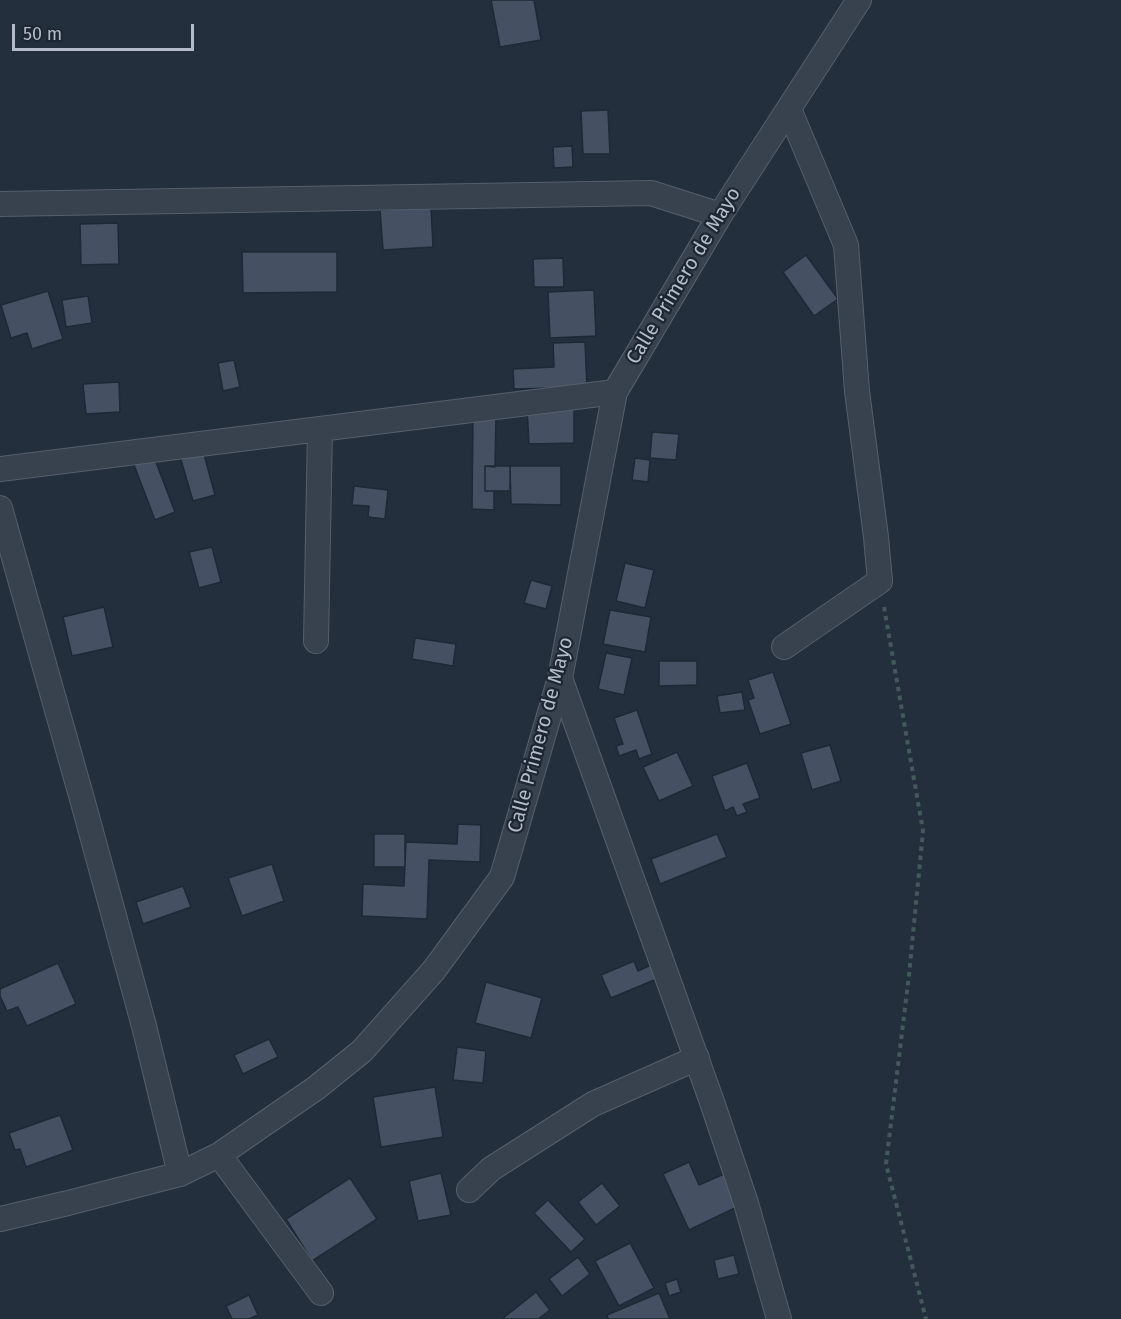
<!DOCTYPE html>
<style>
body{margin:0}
#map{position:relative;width:1121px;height:1319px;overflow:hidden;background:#242f3e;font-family:"Fira Sans",sans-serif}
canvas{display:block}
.scale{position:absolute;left:12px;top:24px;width:182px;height:27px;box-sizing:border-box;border:3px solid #b4bcc9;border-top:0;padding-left:8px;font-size:18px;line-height:21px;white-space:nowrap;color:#b4bcc9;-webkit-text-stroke:4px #1d2633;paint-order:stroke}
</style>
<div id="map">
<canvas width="1121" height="1319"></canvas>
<div class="scale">50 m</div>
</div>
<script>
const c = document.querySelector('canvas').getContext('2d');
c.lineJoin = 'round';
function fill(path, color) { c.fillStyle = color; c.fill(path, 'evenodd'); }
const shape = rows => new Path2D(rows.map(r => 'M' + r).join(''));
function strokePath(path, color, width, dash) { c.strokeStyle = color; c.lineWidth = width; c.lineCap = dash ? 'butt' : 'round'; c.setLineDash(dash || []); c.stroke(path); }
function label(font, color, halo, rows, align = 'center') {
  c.font = font + ' "Fira Sans",sans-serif'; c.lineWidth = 4.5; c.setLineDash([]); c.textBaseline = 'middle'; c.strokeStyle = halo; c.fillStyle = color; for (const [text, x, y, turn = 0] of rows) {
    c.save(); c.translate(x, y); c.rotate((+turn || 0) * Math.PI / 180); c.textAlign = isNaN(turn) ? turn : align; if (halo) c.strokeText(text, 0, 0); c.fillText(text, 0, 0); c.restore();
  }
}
const building = shape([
 [491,0,534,0,541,40,500,47,491,0],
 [608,110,610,154,583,154,581,111,608,110],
 [572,146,573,167,554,168,553,147,572,146],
 [431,207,433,247,383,250,380,210,431,207],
 [118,223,119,264,81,265,80,224,118,223],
 [242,252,337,252,337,292,243,293,242,252],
 [806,255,838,299,814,316,783,272,806,255],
 [563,258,564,287,534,287,533,259,563,258],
 [594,290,596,336,550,338,548,292,594,290],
 [48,291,63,339,32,349,27,333,11,338,1,305,48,291],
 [88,296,92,323,66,327,62,300,88,296],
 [585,342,587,387,514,389,513,369,554,367,553,343,585,342],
 [234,360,240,387,223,391,218,363,234,360],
 [119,382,120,412,86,414,83,384,119,382],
 [574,408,574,443,529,444,527,410,574,408],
 [473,417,496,417,495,467,485,466,485,491,494,491,494,510,472,509,473,417],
 [652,432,679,434,676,460,650,458,652,432],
 [202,447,215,495,193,501,179,453,202,447],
 [154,457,175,512,155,520,134,465,154,457],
 [635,458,650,460,648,482,632,480,635,458],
 [485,466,510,466,510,491,485,491,485,466],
 [510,466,561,466,561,505,511,504,510,466],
 [354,486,388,490,385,519,368,517,369,506,352,505,354,486],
 [212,547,221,582,199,588,189,552,212,547],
 [625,563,654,570,645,608,616,601,625,563],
 [531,580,552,586,546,609,524,603,531,580],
 [104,607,113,647,72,656,63,617,104,607],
 [610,610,651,617,645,652,603,644,610,610],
 [415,638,456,644,453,666,412,659,415,638],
 [606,653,632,658,624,695,598,689,606,653],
 [659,661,697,661,697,685,659,686,659,661],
 [773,672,791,724,760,734,748,700,754,698,748,680,773,672],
 [742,692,745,710,720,713,717,696,742,692],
 [637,710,652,754,639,759,636,750,619,756,616,746,623,744,614,718,637,710],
 [830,745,841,781,812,790,801,753,830,745],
 [677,752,693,786,659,801,643,767,677,752],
 [747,763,760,798,743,804,747,812,737,816,733,807,725,811,712,776,747,763],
 [458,824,481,825,480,862,429,860,427,919,362,916,363,884,404,886,406,842,457,844,458,824],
 [374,834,405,834,405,867,374,867,374,834],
 [717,834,727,857,660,884,651,859,717,834],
 [272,864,284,901,242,916,228,878,272,864],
 [183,886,191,907,143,924,136,902,183,886],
 [634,961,638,971,653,964,659,978,611,998,601,975,634,961],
 [58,963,76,1004,27,1026,18,1007,7,1011,0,996,0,989,58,963],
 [486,982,542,998,531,1038,475,1023,486,982],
 [269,1039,278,1057,243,1074,234,1055,269,1039],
 [457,1047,486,1051,483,1083,453,1080,457,1047],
 [435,1087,443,1137,381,1147,373,1097,435,1087],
 [60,1115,73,1150,26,1167,20,1149,15,1150,9,1133,60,1115],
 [689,1162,699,1185,724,1174,739,1206,689,1230,663,1174,689,1162],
 [441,1173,451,1215,418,1221,409,1181,441,1173],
 [350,1178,377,1219,312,1261,286,1219,350,1178],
 [602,1183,620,1206,596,1225,578,1202,602,1183],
 [548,1200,585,1239,571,1252,534,1213,548,1200],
 [630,1243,654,1288,619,1306,595,1261,630,1243],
 [734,1255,739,1274,718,1279,714,1260,734,1255],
 [578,1257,590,1274,562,1296,549,1279,578,1257],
 [677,1279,681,1292,669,1296,665,1283,677,1279],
 [536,1292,550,1310,538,1319,502,1319,536,1292],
 [659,1293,670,1319,608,1319,607,1315,659,1293],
 [249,1295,258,1315,249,1319,232,1319,226,1306,249,1295]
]);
fill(building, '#455162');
strokePath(building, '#1f2835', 1.5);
const minor = shape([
 [0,204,651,193,720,215],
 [0,469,615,392],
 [0,508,84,806,144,1026,180,1174],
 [316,641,320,429],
 [784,647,880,581,876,537,857,391,846,245,789,109],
 [560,678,712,1102,746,1203,779,1319],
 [219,1155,321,1293],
 [469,1190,491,1169,593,1104,697,1058],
 [0,1219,68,1203,180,1174,219,1155,316,1088,362,1051,434,970,502,877,560,678,615,392,720,215,859,0]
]);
strokePath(minor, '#565f6c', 26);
strokePath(shape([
 [884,607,923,831,909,975,886,1164,926,1319]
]), '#44595c', 4, [4.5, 4.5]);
strokePath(minor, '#38414e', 24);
label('20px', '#b4bcc9', '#1d2633', [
 ["Calle Primero de Mayo",684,276,-59],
 ["Calle Primero de Mayo",541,735,-75]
]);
</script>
